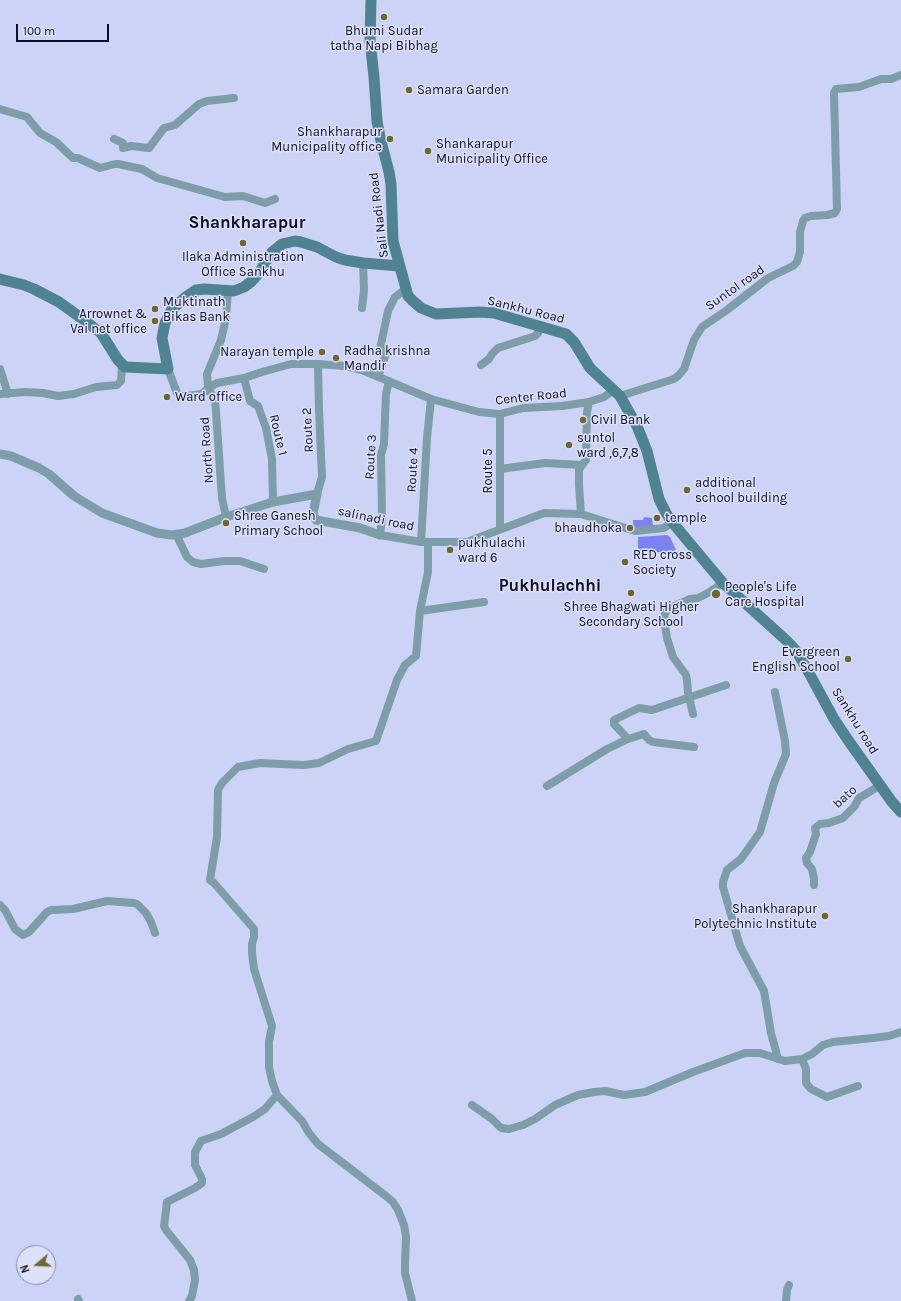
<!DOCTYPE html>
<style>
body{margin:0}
#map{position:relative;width:901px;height:1301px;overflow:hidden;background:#cdd2f7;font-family:Karla,sans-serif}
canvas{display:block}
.north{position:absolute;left:16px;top:1245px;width:40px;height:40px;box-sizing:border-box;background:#dce0f9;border:1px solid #898ca3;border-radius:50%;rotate:251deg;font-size:11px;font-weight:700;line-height:16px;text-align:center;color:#0d0e23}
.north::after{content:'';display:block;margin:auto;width:14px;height:18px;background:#6f6633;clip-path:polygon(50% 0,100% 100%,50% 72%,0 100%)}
.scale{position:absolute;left:16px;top:24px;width:93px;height:18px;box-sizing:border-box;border:2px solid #0d0e23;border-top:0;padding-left:5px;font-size:12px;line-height:14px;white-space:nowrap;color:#0d0e23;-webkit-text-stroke:3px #dce0f9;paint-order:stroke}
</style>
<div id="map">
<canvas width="901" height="1301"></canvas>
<div class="north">N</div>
<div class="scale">100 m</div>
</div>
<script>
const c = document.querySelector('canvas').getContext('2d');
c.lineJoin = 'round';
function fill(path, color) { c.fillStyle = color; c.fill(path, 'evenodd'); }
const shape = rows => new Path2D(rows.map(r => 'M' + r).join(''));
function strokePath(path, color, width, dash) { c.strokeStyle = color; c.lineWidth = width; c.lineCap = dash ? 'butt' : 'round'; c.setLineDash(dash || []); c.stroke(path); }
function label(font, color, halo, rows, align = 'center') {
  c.font = font + ' Karla,sans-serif'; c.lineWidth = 3; c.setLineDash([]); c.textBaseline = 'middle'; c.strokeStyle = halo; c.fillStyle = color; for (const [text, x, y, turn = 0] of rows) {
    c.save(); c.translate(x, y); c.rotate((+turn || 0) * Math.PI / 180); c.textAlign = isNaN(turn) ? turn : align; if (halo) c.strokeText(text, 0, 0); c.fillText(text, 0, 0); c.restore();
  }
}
fill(shape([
 [644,517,652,518,653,526,633,528,633,520,643,520],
 [667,535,670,537,676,550,671,552,638,552,638,537]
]), '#7e82f0');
strokePath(shape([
 [0,109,27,117,40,133,56,142,73,158,78,158,100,168,115,164,118,164,142,169,157,178,225,197,243,196,265,203,275,199],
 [114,139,123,143,123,148,131,146,149,148,164,128,175,125,199,104,207,101,234,98],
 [362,308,364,290,363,263],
 [481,365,489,359,492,354,498,348,535,336,538,333,539,327],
 [0,369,8,394],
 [168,369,177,393,180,396,186,396,202,394,208,388,217,383,244,378,262,372,291,364,318,364,345,366,362,370,431,399,479,412,500,414,523,408,562,406,589,402,604,397,614,390],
 [378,377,387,351,380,349,388,311,395,297,406,289],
 [244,378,250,401,258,406,266,428,272,459,273,502],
 [389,381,386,394,384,444,381,455,382,518,380,535,421,542,467,542,544,513,581,514,635,531,664,528,672,522],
 [0,394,25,392,43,393,58,396,74,394,96,387,117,385,121,381,122,365],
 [620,396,674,379,678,376,684,369,694,340,702,327,727,310,768,278,793,266,797,262,800,252,800,232,803,221,805,218,811,216,827,215,835,213,837,209,834,93,836,89,859,87,881,79,891,79,901,75],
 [500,469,545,463,582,465],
 [317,494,322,477,319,410,318,364],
 [581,514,579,485,579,469,586,460,587,412,589,402],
 [226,517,222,498,220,470,216,411,215,400,208,388,207,374,221,340,226,318,228,291],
 [500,529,500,414],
 [176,534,187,557,193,562,201,564,224,561,240,561,264,569],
 [421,542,427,438,431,399],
 [420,611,484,602],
 [775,692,785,741,786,754,774,783,760,832,741,859,727,870,723,882,723,887,740,946,764,991,771,1033,778,1059],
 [693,714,688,693,687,680,686,675,673,657,667,638,664,619,665,613,668,609,690,599,698,598,708,593,723,583],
 [694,747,653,742,649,740,644,734,628,739,614,724,614,720,639,708,652,710,726,685],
 [547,786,607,749,628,739],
 [814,885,814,879,812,869,807,863,806,858,810,852,816,834,815,828,820,824,829,823,843,818,854,807,859,798,881,785],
 [0,905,5,910,15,929,23,935,29,932,47,912,51,910,73,909,107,901,134,903,137,904,146,913,151,922,155,933],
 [802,1059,806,1069,806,1083,811,1089,827,1097,858,1086],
 [472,1105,492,1119,501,1128,509,1129,523,1125,535,1119,555,1105,578,1095,594,1092,605,1091,624,1095,645,1092,693,1072,745,1053,760,1053,785,1061,802,1059,812,1054,823,1045,833,1042,873,1038,889,1036,901,1032],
 [78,1299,79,1301],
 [189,1301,192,1296,195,1280,194,1270,190,1260,166,1230,164,1226,167,1202,195,1188,202,1183,202,1179,195,1165,195,1152,201,1141,221,1134,253,1117,265,1109,277,1095],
 [412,1301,405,1273,405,1264,406,1237,404,1225,398,1210,393,1202,386,1196,318,1144,309,1133,302,1121,277,1095,272,1081,269,1067,269,1042,272,1026,254,969,252,953,252,944,254,937,254,929,214,883,210,880,217,837,218,790,222,783,238,767,260,763,304,765,319,763,348,749,376,741,397,680,405,665,416,656,420,611,428,572,428,542],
 [786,1301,787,1290,789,1285]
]), '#7d9ea8', 8);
strokePath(shape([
 [0,454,11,456,39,468,49,474,74,496,102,513,157,533,172,535,185,533,226,517,273,502,317,494,313,514,316,520,360,528,380,535]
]), '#7d9ea8', 9);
strokePath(shape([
 [371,0,370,41,374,77,377,121,380,137,389,172,391,184,393,241,408,296,413,301,421,308,436,314,480,312,494,313,566,334,574,342,590,368,620,396,637,426,647,451,659,499,666,513,672,522,723,583,787,641,797,652,808,671,834,719,848,740,892,802,901,812],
 [0,279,24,285,34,289,59,302,84,320,101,333,118,360,125,367,168,369,162,338,165,323,172,309,187,296,196,290,204,289,234,291,244,287,252,281,259,273,271,253,282,244,295,241,301,242,317,247,336,257,345,260,363,263,399,266]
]), '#508392', 11);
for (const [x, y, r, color] of [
 [384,17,4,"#6f6633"],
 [409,90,4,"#6f6633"],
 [390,139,4,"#6f6633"],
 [428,151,4,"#6f6633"],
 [243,243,4,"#6f6633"],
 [155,309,4,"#6f6633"],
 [155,321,4,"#6f6633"],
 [322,352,4,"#6f6633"],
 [336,358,4,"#6f6633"],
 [167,397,4,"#6f6633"],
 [583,420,4,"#6f6633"],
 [569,445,4,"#6f6633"],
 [687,490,4,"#6f6633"],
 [657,518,4,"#6f6633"],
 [226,523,4,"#6f6633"],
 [630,528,4,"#6f6633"],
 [450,550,4,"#6f6633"],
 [625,562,4,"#6f6633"],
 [631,593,4,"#6f6633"],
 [716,594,5,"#6f6633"],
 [848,659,4,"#6f6633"],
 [825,916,4,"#6f6633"]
]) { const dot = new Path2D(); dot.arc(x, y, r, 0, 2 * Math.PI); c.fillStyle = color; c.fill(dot); strokePath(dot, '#dce0f9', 1.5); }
label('13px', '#0d0e23', '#dce0f9', [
 ["Bhumi Sudar",384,31,"center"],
 ["tatha Napi Bibhag",384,46,"center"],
 ["Samara Garden",417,90],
 ["Shankharapur",382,132,"right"],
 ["Municipality office",382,147,"right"],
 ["Shankarapur",436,144],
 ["Municipality Office",436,159],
 ["Ilaka Administration",243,257,"center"],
 ["Office Sankhu",243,272,"center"],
 ["Muktinath",163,302],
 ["Bikas Bank",163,317],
 ["Arrownet &",147,314,"right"],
 ["Vai net office",147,329,"right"],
 ["Radha krishna",344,351],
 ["Mandir",344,366],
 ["Narayan temple",314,352,"right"],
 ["Ward office",175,397],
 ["Civil Bank",591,420],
 ["suntol",577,438],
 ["ward ,6,7,8",577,453],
 ["additional",695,483],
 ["school building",695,498],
 ["Shree Ganesh",234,516],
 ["Primary School",234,531],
 ["temple",665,518],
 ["bhaudhoka",622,528,"right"],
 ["pukhulachi",458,543],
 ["ward 6",458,558],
 ["RED cross",633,555],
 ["Society",633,570],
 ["People's Life",725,587],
 ["Care Hospital",725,602],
 ["Shree Bhagwati Higher",631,607,"center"],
 ["Secondary School",631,622,"center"],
 ["Evergreen",840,652,"right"],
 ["English School",840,667,"right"],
 ["Shankharapur",817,909,"right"],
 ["Polytechnic Institute",817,924,"right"]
], 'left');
label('13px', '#0d0e23', '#dce0f9', [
 ["Sali Nadi Road",379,215,-97],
 ["Suntol road",735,288,-35],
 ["Sankhu Road",526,310,14],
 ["Center Road",531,397,-6],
 ["Route 2",308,430,-93],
 ["Route 1",278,435,77],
 ["North Road",207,450,-94],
 ["Route 3",371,457,-87],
 ["Route 4",413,470,-87],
 ["Route 5",488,471,-90],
 ["salinadi road",376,519,12],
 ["Sankhu road",855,721,58],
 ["bato",845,797,-43]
]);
label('bold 17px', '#0d0e23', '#dce0f9', [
 ["Shankharapur",247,223],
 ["Pukhulachhi",550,586]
]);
</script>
